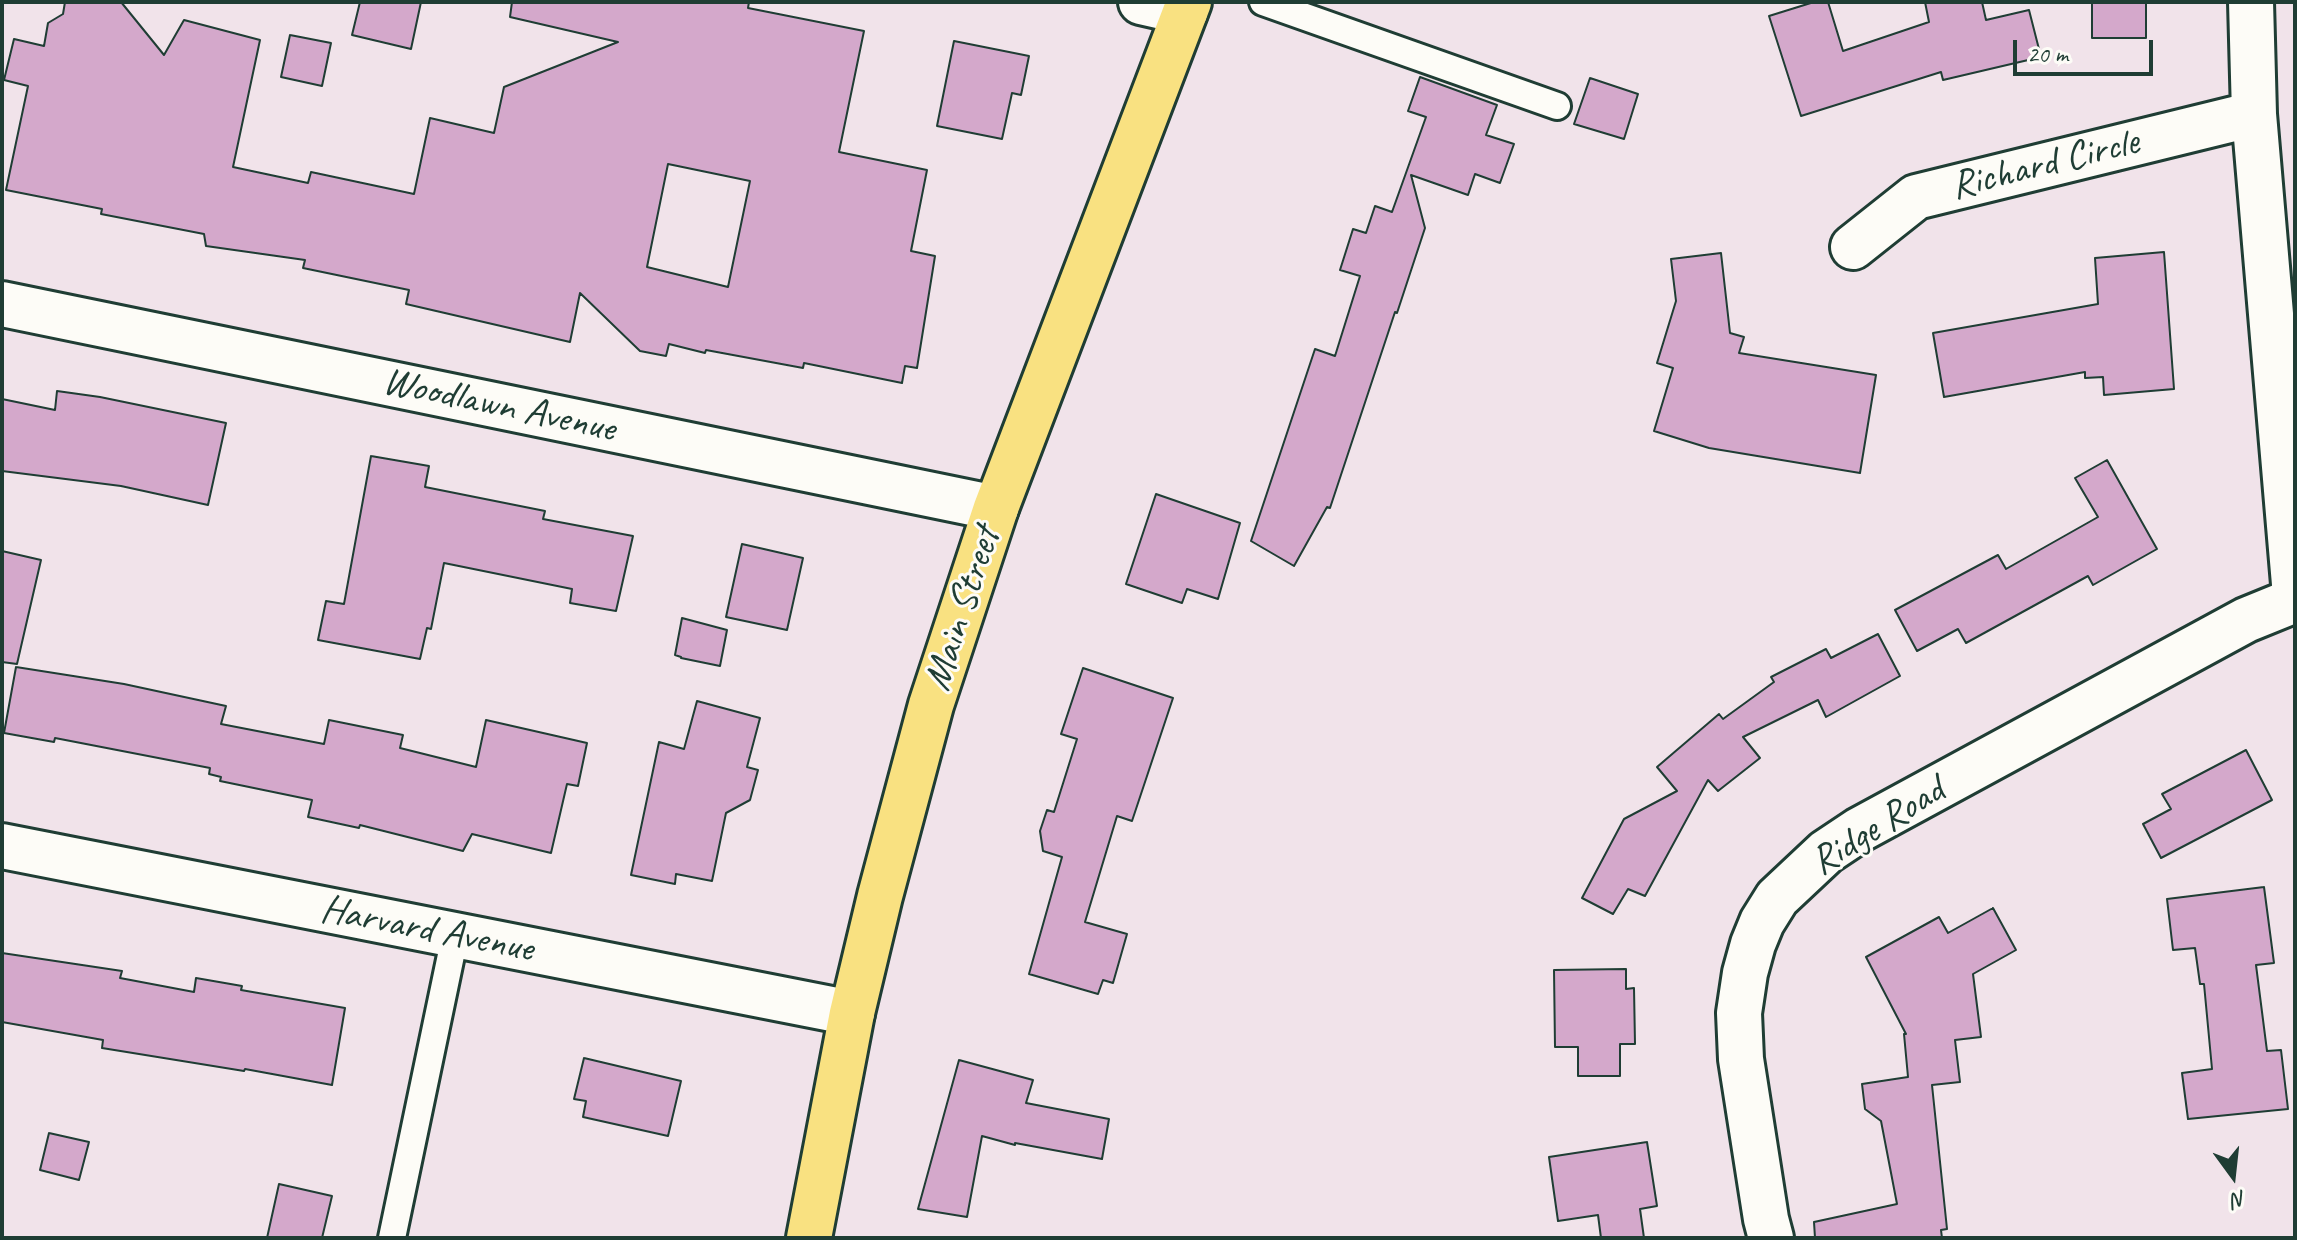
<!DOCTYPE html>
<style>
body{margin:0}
#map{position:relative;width:2297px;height:1240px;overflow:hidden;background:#f1e3ea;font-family:Caveat,sans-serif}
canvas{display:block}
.frame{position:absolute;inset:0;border:4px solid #1f3d34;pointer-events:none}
.north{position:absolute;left:2193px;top:1136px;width:80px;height:80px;-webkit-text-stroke:6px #fdfcf7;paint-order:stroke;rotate:165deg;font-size:22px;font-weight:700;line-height:32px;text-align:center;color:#1f3d34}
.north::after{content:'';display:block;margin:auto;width:28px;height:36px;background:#1f3d34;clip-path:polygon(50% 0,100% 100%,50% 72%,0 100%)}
.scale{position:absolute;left:2013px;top:40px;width:140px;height:36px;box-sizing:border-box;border:4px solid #1f3d34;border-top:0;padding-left:10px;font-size:24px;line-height:28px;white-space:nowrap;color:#1f3d34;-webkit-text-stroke:6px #fdfcf7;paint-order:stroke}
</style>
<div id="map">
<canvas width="2297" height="1240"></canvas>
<div class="frame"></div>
<div class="north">N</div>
<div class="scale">20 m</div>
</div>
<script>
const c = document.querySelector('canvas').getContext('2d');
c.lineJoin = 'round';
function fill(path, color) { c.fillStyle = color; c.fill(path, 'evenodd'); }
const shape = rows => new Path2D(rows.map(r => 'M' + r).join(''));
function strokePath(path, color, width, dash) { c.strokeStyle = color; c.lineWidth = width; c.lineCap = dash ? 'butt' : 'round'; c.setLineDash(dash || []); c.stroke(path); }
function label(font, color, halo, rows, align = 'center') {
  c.font = font + ' Caveat,sans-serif'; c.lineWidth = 6; c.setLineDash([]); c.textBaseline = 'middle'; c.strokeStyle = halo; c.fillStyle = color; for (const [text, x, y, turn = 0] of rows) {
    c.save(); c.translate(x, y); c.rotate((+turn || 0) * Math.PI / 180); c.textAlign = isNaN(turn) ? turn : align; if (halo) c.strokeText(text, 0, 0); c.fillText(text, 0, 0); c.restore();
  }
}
const building = shape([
 [65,2,121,2,164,55,184,20,260,40,233,167,308,183,311,172,414,194,430,118,494,133,504,87,618,42,510,17,512,2,749,2,748,8,864,31,839,152,927,170,911,251,935,256,917,368,905,366,902,383,804,363,803,368,706,350,705,353,669,344,666,356,640,351,580,293,570,342,406,304,409,290,303,268,305,260,206,246,204,234,101,214,102,209,6,190,28,86,4,80,14,39,44,46,48,23,63,14,65,2],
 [668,164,750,181,728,287,647,267,668,164],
 [360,2,421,2,411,49,352,35,360,2],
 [1814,2,1828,2,1843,51,1929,22,1925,2,1982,2,1986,20,2029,10,2041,57,1943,80,1941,72,1801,116,1769,16,1814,2],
 [2092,2,2146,2,2146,38,2092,38,2092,2],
 [290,35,331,43,322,86,281,77,290,35],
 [954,41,1029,56,1021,95,1012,93,1002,139,937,126,954,41],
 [1420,77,1497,105,1486,135,1514,144,1500,183,1475,174,1468,195,1411,175,1425,228,1397,313,1395,312,1330,508,1327,507,1294,566,1251,541,1315,349,1335,356,1360,276,1340,270,1353,229,1366,233,1375,206,1392,212,1426,117,1408,111,1420,77],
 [1590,78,1638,94,1624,139,1574,124,1590,78],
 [2164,252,2174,389,2104,395,2103,377,2085,378,2085,372,1944,397,1933,333,2098,304,2095,258,2164,252],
 [1721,253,1730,333,1744,337,1739,353,1876,375,1860,473,1709,448,1654,431,1673,368,1657,363,1676,301,1671,259,1721,253],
 [57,391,100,397,226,423,208,505,121,486,2,471,2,399,55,410,57,391],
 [371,456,429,466,425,487,545,511,543,519,633,536,616,611,570,603,572,589,444,563,431,629,427,628,420,659,318,640,326,601,344,604,371,456],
 [2107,460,2157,549,2093,585,2088,576,1966,643,1958,629,1917,651,1895,610,1998,555,2006,569,2098,517,2075,478,2107,460],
 [1156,494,1240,523,1218,599,1187,589,1182,603,1126,584,1156,494],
 [742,544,803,558,787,630,726,617,742,544],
 [2,551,41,560,17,664,2,662,2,551],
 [682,618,727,630,720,666,681,658,681,657,675,655,682,618],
 [1878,634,1900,676,1826,717,1818,700,1743,737,1760,758,1718,791,1708,780,1645,896,1628,889,1613,914,1582,898,1624,819,1677,791,1657,767,1719,714,1723,719,1774,682,1771,677,1826,649,1831,658,1878,634],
 [16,667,124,684,226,706,221,724,324,744,329,720,403,735,400,748,476,767,486,720,587,743,578,786,567,784,551,853,472,834,463,851,360,825,359,828,308,817,312,800,220,781,221,777,209,774,210,768,55,738,54,742,4,733,16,667],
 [1083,668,1173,698,1132,821,1117,816,1085,922,1127,934,1113,983,1103,980,1098,994,1029,974,1062,857,1043,851,1040,831,1047,810,1054,812,1077,739,1061,734,1083,668],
 [697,701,760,718,747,767,758,770,750,800,726,813,712,881,676,874,675,884,631,875,659,742,684,749,697,701],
 [2246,750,2272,800,2161,858,2143,824,2171,809,2162,794,2246,750],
 [2264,887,2274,963,2256,965,2267,1051,2281,1050,2288,1109,2188,1119,2182,1073,2212,1069,2204,984,2200,984,2195,948,2173,950,2167,899,2264,887],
 [1993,908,2016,950,1973,974,1981,1037,1955,1040,1960,1082,1932,1085,1947,1229,1941,1230,1942,1238,1815,1238,1814,1222,1897,1204,1881,1121,1865,1109,1862,1084,1908,1077,1904,1034,1906,1034,1866,957,1939,917,1948,933,1993,908],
 [2,953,122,971,120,978,194,992,196,978,242,986,241,990,345,1008,332,1085,245,1069,244,1071,102,1048,103,1040,2,1022,2,953],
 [1626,969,1626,989,1634,988,1635,1044,1620,1044,1620,1076,1578,1076,1578,1047,1555,1047,1554,970,1626,969],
 [584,1058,681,1081,668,1136,583,1117,586,1101,574,1099,584,1058],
 [959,1060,1033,1080,1026,1103,1109,1119,1102,1159,1015,1143,1015,1145,982,1136,967,1217,918,1209,959,1060],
 [49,1133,89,1142,79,1180,40,1170,49,1133],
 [1647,1142,1657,1206,1640,1209,1644,1238,1601,1238,1598,1215,1558,1221,1549,1157,1647,1142],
 [279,1184,332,1196,322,1238,267,1238,279,1184]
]);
fill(building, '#d4a8cb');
strokePath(building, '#1f3d34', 2);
const service = shape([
 [1263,2,1557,106],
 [392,1238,455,936]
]);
const minor = shape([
 [1141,2,1185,12],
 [2251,2,2254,114,2295,596],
 [1853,247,1916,197,2254,114],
 [2,304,996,508],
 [2,846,852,1013],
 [1771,1238,1766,1219,1741,1059,1739,1013,1745,973,1753,944,1762,922,1777,898,1826,852,1859,830,2246,620,2295,600]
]);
const primary = shape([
 [809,1238,852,1013,880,896,931,705,996,508,1189,2]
]);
strokePath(service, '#1f3d34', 32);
strokePath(minor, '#1f3d34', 50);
strokePath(primary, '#1f3d34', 50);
strokePath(service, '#fdfcf7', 26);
strokePath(minor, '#fdfcf7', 44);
strokePath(primary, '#f9e181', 44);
label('40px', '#1f3d34', '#fdfcf7', [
 ["Richard Circle",2045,165,-14],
 ["Woodlawn Avenue",499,406,12],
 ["Main Street",963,609,-72],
 ["Ridge Road",1878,827,-32],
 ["Harvard Avenue",427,930,11]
]);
</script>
